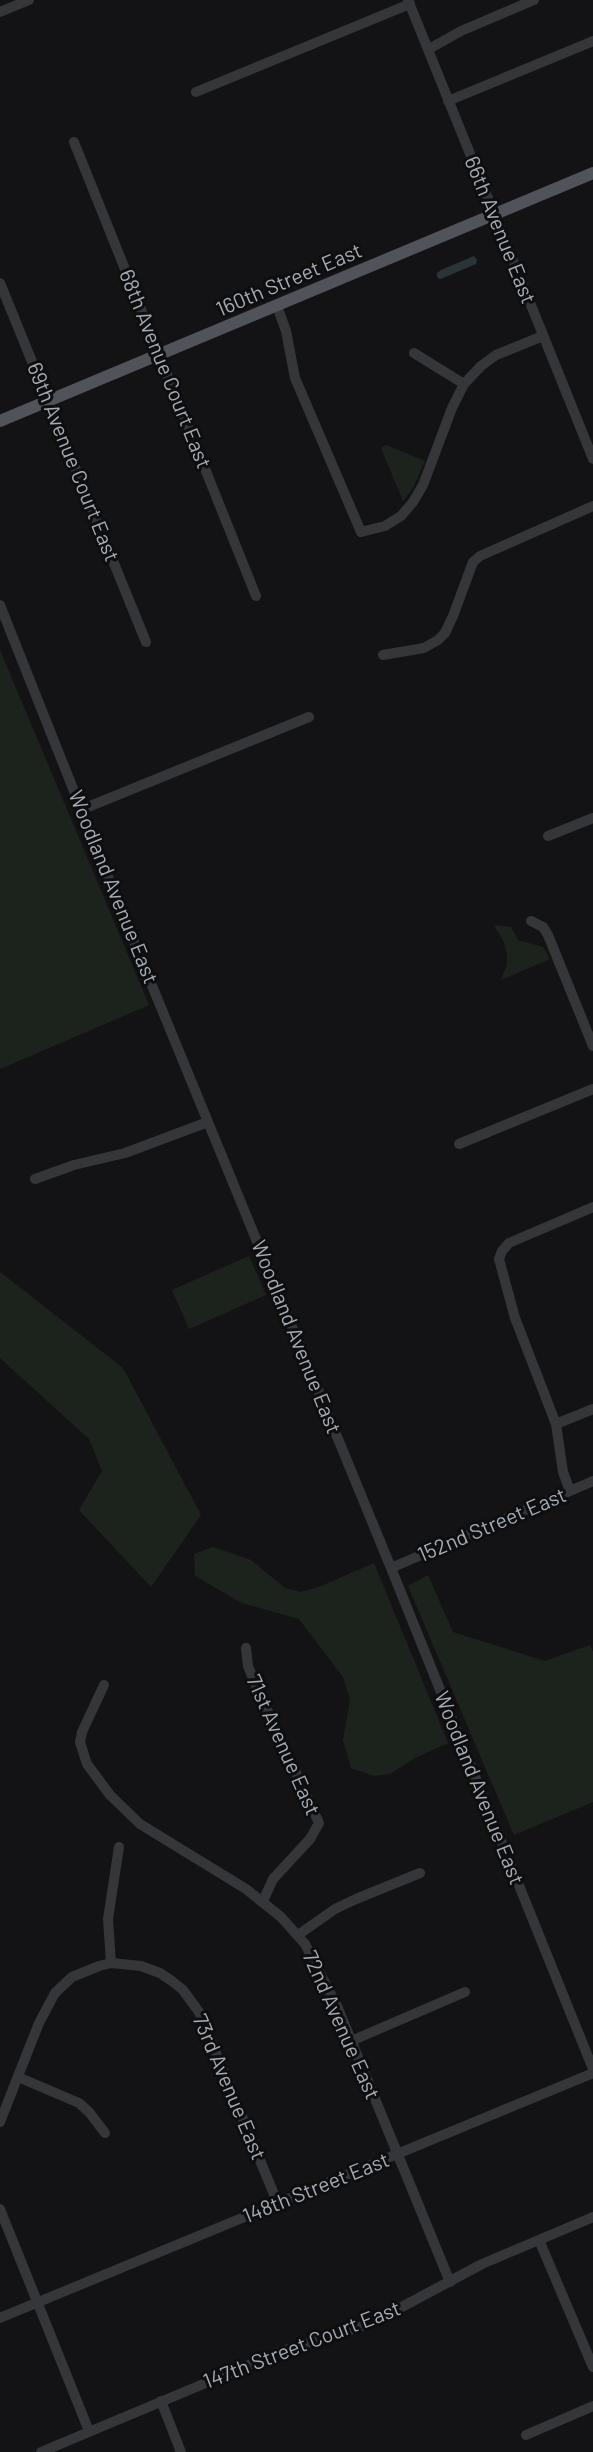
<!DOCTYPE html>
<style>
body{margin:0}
canvas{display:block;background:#131315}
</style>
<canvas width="593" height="2452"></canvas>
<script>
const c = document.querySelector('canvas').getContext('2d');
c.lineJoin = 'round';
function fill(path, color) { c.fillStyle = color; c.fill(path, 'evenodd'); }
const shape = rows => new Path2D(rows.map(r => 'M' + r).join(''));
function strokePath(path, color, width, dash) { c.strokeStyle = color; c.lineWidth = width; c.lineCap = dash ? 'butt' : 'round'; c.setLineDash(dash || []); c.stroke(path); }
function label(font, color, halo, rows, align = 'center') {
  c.font = font + ' Barlow,sans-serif'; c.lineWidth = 6; c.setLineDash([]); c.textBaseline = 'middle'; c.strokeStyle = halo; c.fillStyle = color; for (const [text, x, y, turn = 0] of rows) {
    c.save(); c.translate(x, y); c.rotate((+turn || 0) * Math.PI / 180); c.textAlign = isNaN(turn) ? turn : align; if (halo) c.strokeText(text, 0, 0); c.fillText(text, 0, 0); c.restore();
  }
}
fill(shape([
 [386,445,425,461,413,488,403,501,381,448],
 [0,650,149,1005,0,1069],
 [494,925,511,927,518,940,543,947,550,959,501,980,507,965,507,954,504,942],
 [249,1256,266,1295,189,1329,172,1290],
 [0,1272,123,1368,201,1515,151,1587,79,1510,102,1471,89,1439,0,1358],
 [213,1547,251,1560,285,1588,301,1592,321,1586,374,1563,448,1743,415,1758,390,1774,374,1776,351,1768,343,1740,350,1700,343,1677,299,1619,242,1603,195,1576,194,1554],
 [428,1575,453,1632,545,1661,590,1645,593,1652,593,1802,514,1835,408,1586]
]), '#1c231c');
fill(shape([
 [474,256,477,260,476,264,443,278,440,279,437,277,437,273,441,270]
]), '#2a3438');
strokePath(shape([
 [408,0,593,459],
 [0,12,29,0],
 [429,49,461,31,534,0],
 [196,92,410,4],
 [448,101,593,41],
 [74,142,256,596],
 [0,283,146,642],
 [277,306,286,331,295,378,361,532,385,526,401,516,413,502,423,485,452,408,464,384,481,366,496,355,543,336],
 [414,353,464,384],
 [0,605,128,927,391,1568,593,2069],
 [383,655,424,648,438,640,445,633,453,616,473,562,480,556,593,506],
 [83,809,309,717],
 [548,836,593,818],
 [531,921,543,927,548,935,593,1046],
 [459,1144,593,1089],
 [35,1179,74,1165,125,1153,208,1122],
 [556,1424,593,1409],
 [570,1491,563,1472,556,1424,515,1318,499,1259,502,1251,509,1243,593,1207],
 [391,1568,593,1481],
 [246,1648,248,1666,254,1681,319,1823,310,1839,273,1879,263,1901],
 [104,1685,82,1732,80,1742,87,1764,110,1795,140,1824,246,1889,281,1917,305,1944,337,2006,450,2282],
 [298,1935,335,1909,356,1899,420,1873],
 [111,1963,108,1919,119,1847],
 [351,2041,465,1992],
 [18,2077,79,2103,89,2112,105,2133],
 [0,2122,39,2023,55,1993,72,1977,99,1966,111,1963,141,1966,160,1973,172,1981,183,1990,199,2012,278,2204],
 [0,2209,89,2431],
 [539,2240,593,2367],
 [0,2318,593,2073],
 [161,2401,181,2452],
 [526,2435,593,2406],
 [41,2452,282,2351,372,2323,482,2264,593,2217]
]), '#34363a', 10);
strokePath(shape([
 [0,421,593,173]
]), '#505359', 12);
label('21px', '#a5acb5', '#0e0e10', [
 ["66th Avenue East",500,230,68],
 ["160th Street East",289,280,-23],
 ["68th Avenue Court East",165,369,68],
 ["69th Avenue Court East",73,462,68],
 ["Woodland Avenue East",113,887,68],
 ["Woodland Avenue East",296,1337,68],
 ["152nd Street East",492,1525,-23],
 ["71st Avenue East",283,1745,66],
 ["Woodland Avenue East",479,1788,68],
 ["72nd Avenue East",341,2025,66],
 ["73rd Avenue East",229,2087,67],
 ["148th Street East",316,2188,-22],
 ["147th Street Court East",302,2345,-21]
]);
</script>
